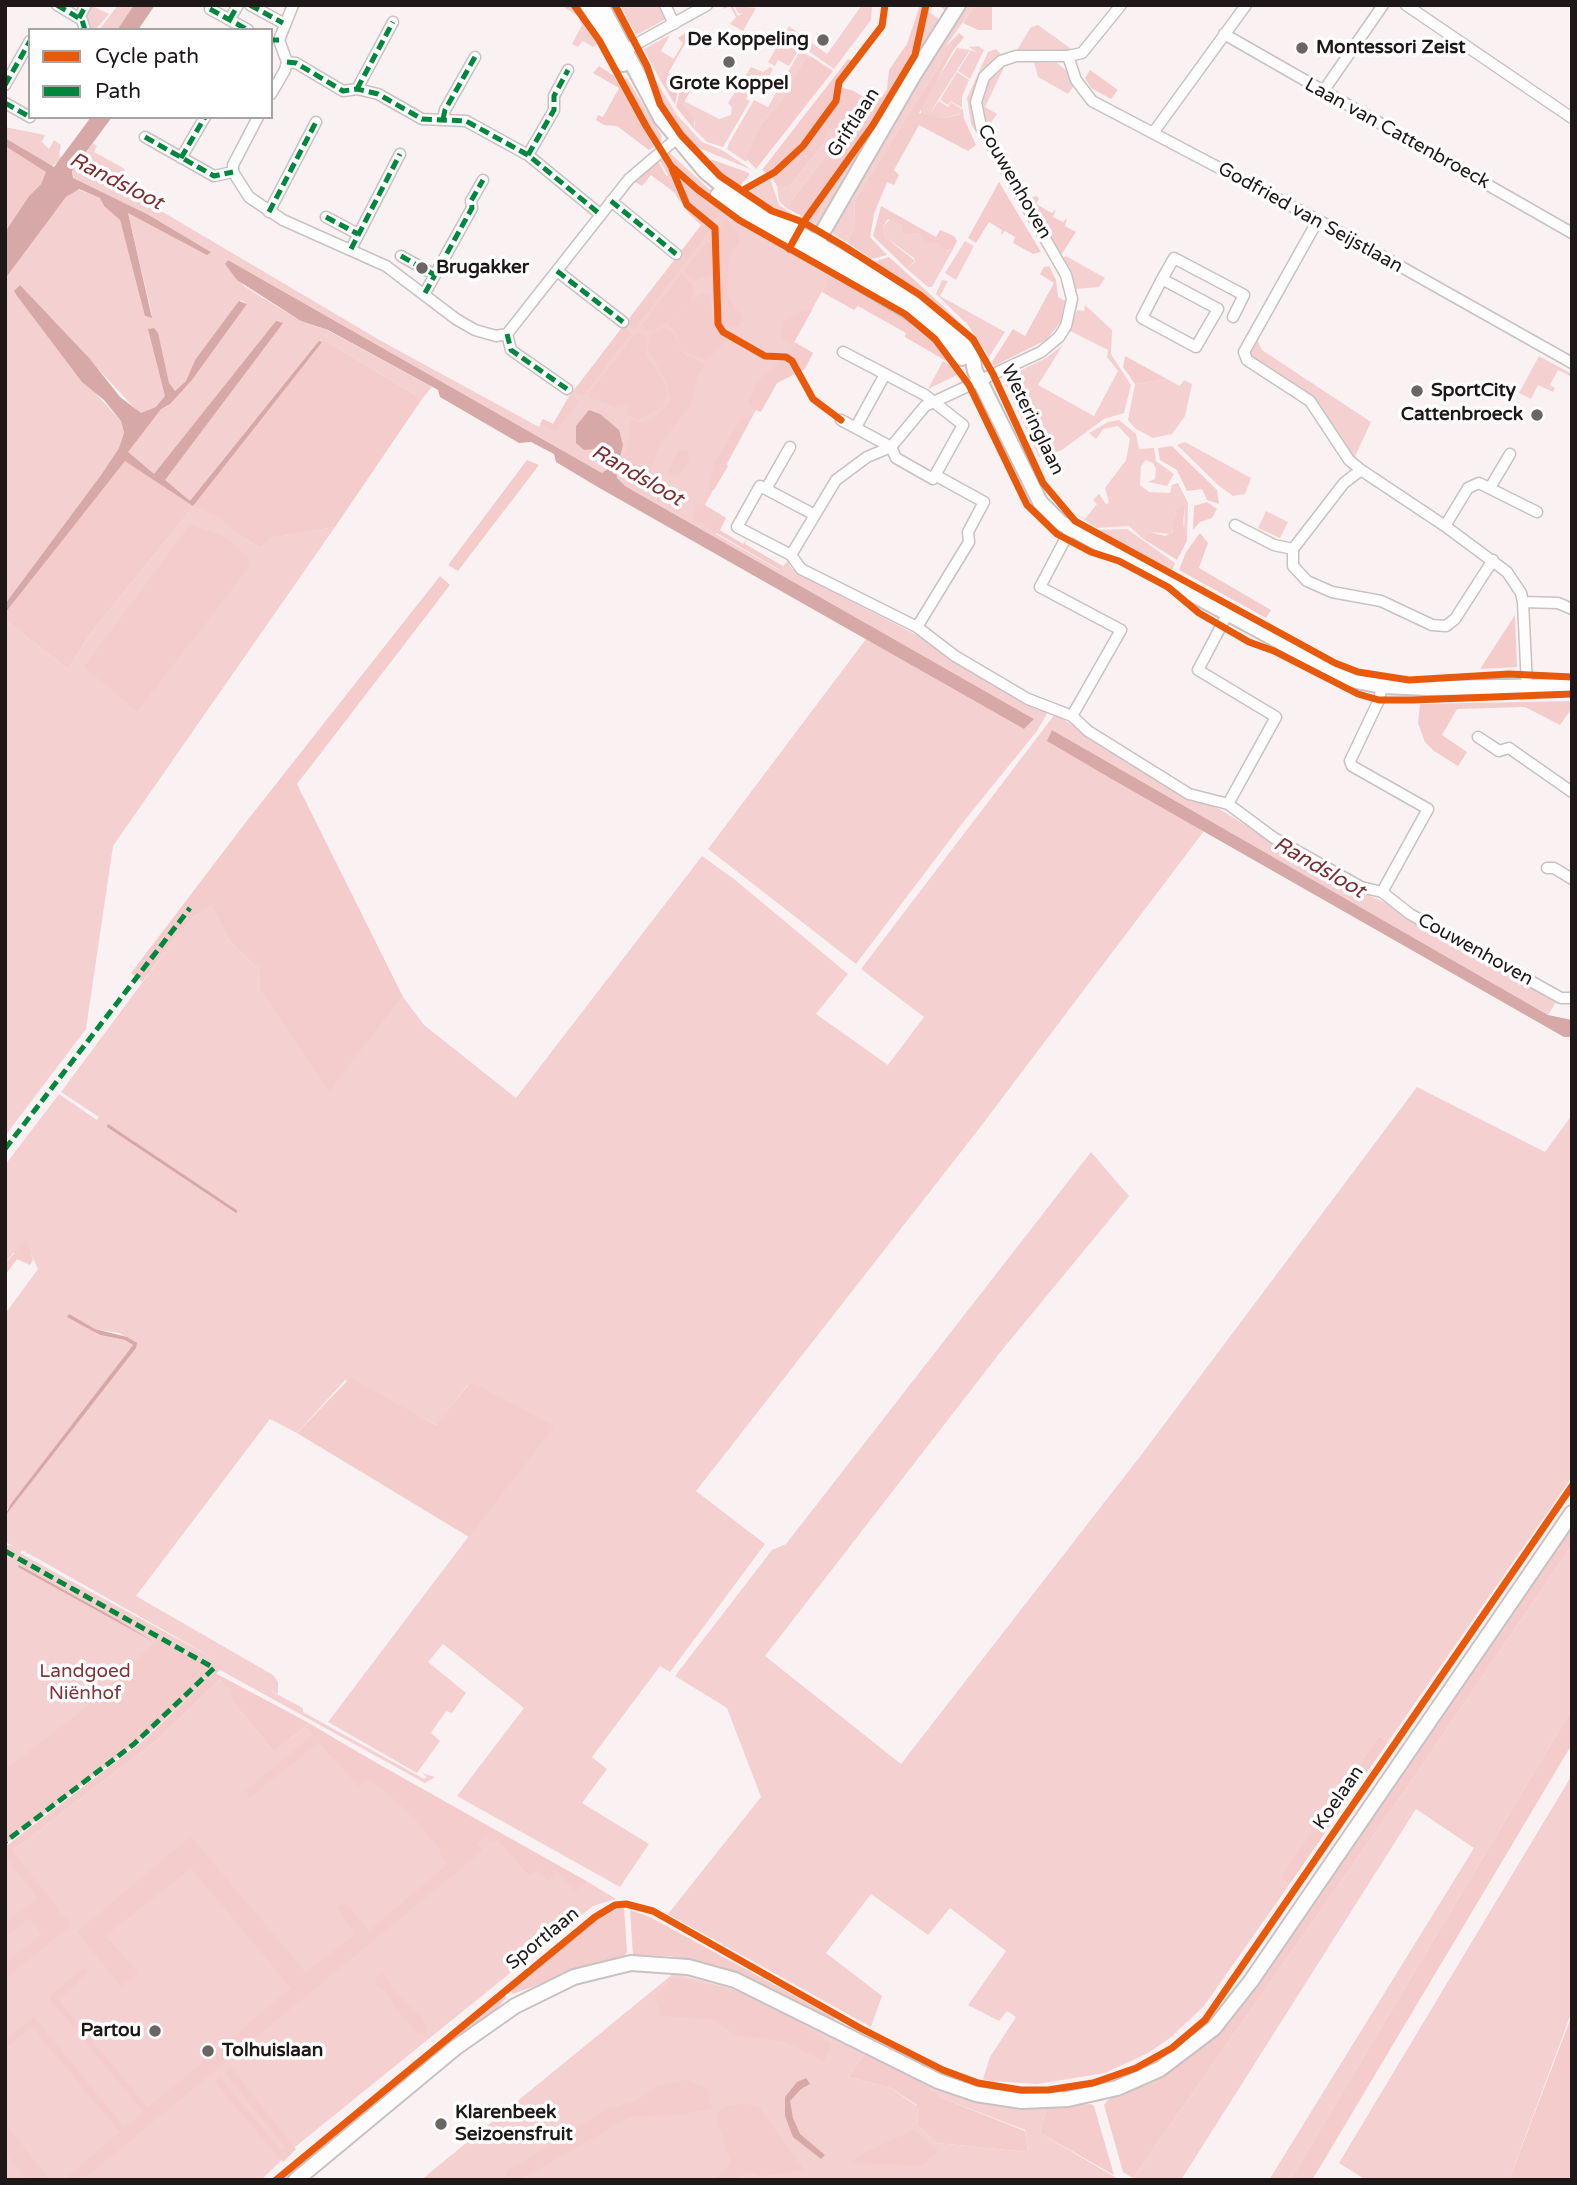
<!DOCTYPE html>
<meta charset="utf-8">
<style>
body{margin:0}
#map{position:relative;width:1577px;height:2185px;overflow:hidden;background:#faf2f2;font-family:"Varela Round",sans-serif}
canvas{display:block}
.frame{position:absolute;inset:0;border:7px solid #1e1918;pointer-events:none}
.legend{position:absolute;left:28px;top:28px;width:245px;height:91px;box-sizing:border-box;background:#fff;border:2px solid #a5a3a3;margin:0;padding:9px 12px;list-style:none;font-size:21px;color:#1e1918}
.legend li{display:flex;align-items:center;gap:14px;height:35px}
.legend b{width:35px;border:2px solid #a5a3a3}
</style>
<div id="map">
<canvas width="1577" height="2185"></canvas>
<div class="frame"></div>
<ul class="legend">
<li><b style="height:9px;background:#e8590c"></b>Cycle path</li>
<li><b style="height:9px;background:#00873e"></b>Path</li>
</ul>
</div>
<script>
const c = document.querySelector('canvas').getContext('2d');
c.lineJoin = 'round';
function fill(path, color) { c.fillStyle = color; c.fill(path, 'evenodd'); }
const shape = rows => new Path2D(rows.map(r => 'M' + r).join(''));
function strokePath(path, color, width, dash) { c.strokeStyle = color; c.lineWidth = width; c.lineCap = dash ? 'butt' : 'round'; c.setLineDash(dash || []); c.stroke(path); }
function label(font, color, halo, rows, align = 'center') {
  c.font = font + ' "Varela Round",sans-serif'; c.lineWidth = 7; c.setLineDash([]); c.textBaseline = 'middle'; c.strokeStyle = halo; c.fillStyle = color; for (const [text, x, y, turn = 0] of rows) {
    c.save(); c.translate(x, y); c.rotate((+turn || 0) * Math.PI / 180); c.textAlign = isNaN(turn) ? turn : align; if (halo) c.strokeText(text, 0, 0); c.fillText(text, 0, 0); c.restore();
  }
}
fill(shape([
 [90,5,109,14,95,30,89,30,84,16],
 [118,5,134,5,117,30,99,30],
 [567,5,575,10,597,44,593,47,583,41,578,47,572,44,582,25,577,15,565,8],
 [620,5,660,5,666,19,636,35],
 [724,5,732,5,738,16,743,13,739,14,734,5,756,8,743,31,730,24,736,17,730,6,723,9],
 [862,5,872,6,871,20,834,69,801,46,789,66,778,60,775,66,768,62,789,26,827,54],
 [928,5,934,5,929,12,940,20,946,11,938,5,952,5,817,225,808,220,879,121,916,58],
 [965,5,975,5,946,46,959,33,855,200,854,229,847,242,830,232,911,90],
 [1038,25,1074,51,1073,52,1017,50,1031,27],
 [670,35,661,51,674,59,661,82,644,49],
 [978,46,984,50,970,79,958,71,971,50,977,53,969,47],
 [957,48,970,50,930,113,939,101,948,107,951,102,963,110,964,117,960,114,944,118,921,114,921,104],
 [996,49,1002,56,982,72,973,94,973,116,985,143,983,144,971,124,967,98,988,52],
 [800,51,812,57,804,59,781,101,762,123,746,162,727,149,729,143,754,100,768,107],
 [1034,62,1057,63,1067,71,1073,87,1068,94,1038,77],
 [1006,63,985,107,997,114,988,127,985,126,980,100,987,80],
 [751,67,763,72,770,67,773,69,768,78,779,84,775,90,752,87,746,99,750,101,723,147,707,142,694,129,695,123,683,104,684,101,719,119,731,115,732,107,728,103],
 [649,69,677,115,702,142,722,150,752,170,692,145,664,108],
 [957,72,969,80,962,97,962,108,951,101,948,105,940,100],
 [627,78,662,136,660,145,623,80],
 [5,127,45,135,42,142,49,149,54,140,61,145,59,155,62,159,51,167,5,138],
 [834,128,838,140,786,208,779,201,777,186,790,186,825,142,829,129],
 [93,143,97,146,94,152,125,169,121,175,111,177,83,157],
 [669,152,724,203,778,241,711,200,673,164,665,154],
 [661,155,671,173,675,171,729,215,831,275,794,342,813,353,805,369,777,383,761,412,756,410,705,505,726,518,716,534,779,570,788,561,791,568,801,575,926,640,954,662,1048,712,1037,731,964,821,856,964,708,849,866,639,1024,729,1034,719,228,260,225,264,245,287,301,321,327,330,432,387,422,399,323,339,193,506,218,516,243,538,261,548,270,538,335,527,113,846,86,1029,5,1136,5,620,68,669,91,633,193,507,163,486,126,454,140,414,52,319,17,296,75,371,121,421,124,433,119,448,101,475,5,604,5,279,66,197,77,189,100,198,104,206,120,220,146,317,152,315,128,213,211,252,147,214,74,179,72,171,81,159,116,183,131,196,131,199,151,205,383,342,539,427,543,419,553,424,570,395,701,225,690,215,674,192,658,180,668,175,658,158],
 [241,300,247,304,192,380,165,408,172,390,175,391,186,381,195,360],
 [729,179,748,192,770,179,779,205,800,219,775,211],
 [891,219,900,224,903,236,920,233,939,242,947,251,952,251,932,287,928,287,906,268,915,262,914,258,885,237,883,226],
 [965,241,974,246,956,280,945,273],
 [1066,256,1105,278,1099,287,1075,289,1062,258],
 [942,280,948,281,940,296,1005,332,989,357,968,325,936,294],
 [1085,305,1112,330,1111,354,1131,385,1124,413,1104,419,1062,450,1039,457,1003,379,1046,358,1063,345,1038,385,1094,416,1118,371,1107,357,1108,350,1070,331,1077,310,1084,311],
 [1255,336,1262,350,1371,422,1354,459,1321,408,1248,355],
 [1539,356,1572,374,1572,377,1558,370,1550,385,1555,388,1553,392,1538,385,1531,399,1519,393],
 [943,361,953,367,957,375,928,389],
 [1167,379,1180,386,1184,380,1192,384,1185,416,1172,434,1153,438,1136,429,1128,420,1135,384],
 [1119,420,1136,434,1139,449,1154,448,1156,461,1174,474,1167,486,1148,482,1155,479,1156,469,1153,463,1146,460,1141,466,1140,485,1149,492,1170,493,1172,485,1178,483,1188,503,1187,541,1184,532,1185,507,1176,509,1174,530,1170,534,1150,532,1142,538,1129,526,1097,528,1071,511,1085,519,1097,504,1093,500,1099,494,1106,504,1109,503,1105,488,1126,460,1130,439,1118,426,1103,429,1096,439,1089,433,1108,422],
 [1185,442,1251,478,1245,494,1233,496,1218,485,1177,445],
 [1266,511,1288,522,1280,538,1258,528],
 [1127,529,1175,563,1172,570,1096,530],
 [1055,714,1148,774,1221,810,1327,876,1388,904,1427,932,1556,1002,1548,1015,1052,730,1048,741,1204,831,978,1130,696,1491,765,1544,670,1672,660,1666,592,1757,607,1769,582,1803,649,1844,620,1887,457,1796,524,1708,443,1644,428,1662,466,1693,452,1713,446,1711,431,1733,440,1741,417,1773,328,1722,500,1495,468,1385,437,1425,345,1380,297,1433,270,1419,136,1596,273,1675,278,1682,278,1694,269,1690,303,1708,303,1712,424,1779,427,1777,422,1773,435,1777,425,1783,220,1670,154,1729,5,1844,5,1545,13,1546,5,1542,5,1516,137,1344,119,1333,95,1329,69,1315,99,1335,125,1340,133,1345,5,1512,5,1314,38,1269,31,1254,13,1253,5,1264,5,1165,59,1094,97,1120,99,1117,61,1092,173,941,193,918,212,903,230,942,259,969,260,990,329,1090,403,997,424,1025,516,1098,702,856,734,879,848,974,816,1014,888,1065,924,1017,861,969],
 [22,1550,40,1560,215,1659,58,1574,20,1553],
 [1417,1087,1545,1152,1572,1115,1572,1477,1388,1742,1379,1736,1281,1878,1289,1885,1204,2006,1170,2038,1148,2053,1105,2073,1037,2084,990,2081,983,2079,990,2057,1016,2017,1007,2011,999,2021,968,2005,1006,1951,950,1908,928,1935,871,1894,826,1953,882,1996,871,2027,668,1914,761,1797,727,1708,675,1676,772,1550,786,1544,1091,1152,1129,1196,1002,1350,765,1656,901,1764,1145,1450],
 [1572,1545,1572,1709,1290,2180,1269,2180,1474,1848,1416,1809,1181,2180,1133,2178,1410,1783],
 [219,1680,234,1692,229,1697,274,1752,309,1723,582,1885,588,1882,616,1899,593,1906,295,2147,261,2180,5,2180,5,1849,12,1851,157,1740],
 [1572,1775,1572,2011,1509,2180,1366,2180,1339,2163],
 [674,1973,747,1993,865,2053,848,2077,891,2088,917,2106,918,2126,937,2143,1028,2152,1025,2130,944,2099,912,2076,963,2097,984,2102,1047,2106,1040,2133,1120,2180,421,2180]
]), '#f5d0d0');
fill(shape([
 [920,5,923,7,913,53,872,121,804,217,786,208,838,140,836,130,829,129,825,142,790,186,777,186,772,177,804,147,837,105,840,87,854,91,871,102,882,97,887,89,889,70,907,44],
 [975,5,992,5,992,30,978,30,963,23],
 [685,33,696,39,689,37,668,73,680,81,675,105,661,81,683,43,678,38],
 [959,33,964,37,952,52,919,113,944,118,962,114,976,145,968,151,919,125,894,170,899,175,894,185,887,182,874,214,870,237,887,255,871,259,847,242,854,229,855,200],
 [812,57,833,71,756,169,746,158,762,123,781,101,804,59],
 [848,59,853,61,837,82,833,103,804,140,774,170,768,174,762,170],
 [599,66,614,76,654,147,649,150,617,126,604,125,596,120,598,115,603,117,619,88,593,73],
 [1090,70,1118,90,1111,99,1091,88,1085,78],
 [682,82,694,85,683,104,694,120,694,129,676,107],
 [5,146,46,172,41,184,29,196,5,232],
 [713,160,744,171,750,174,740,186,710,165,709,161],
 [658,161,673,188,681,204,674,192,651,175,642,186,635,182],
 [674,172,722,211,714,221,704,219,691,206],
 [999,182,1041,252,1033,254,1013,243,1015,237,1005,231,1001,235,1002,230,989,222,976,243,968,238],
 [1036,196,1039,198,1036,204,1052,213,1056,209,1053,217,1063,222,1067,218,1065,226,1076,232,1061,255,1030,203,1031,198],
 [881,206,936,237,940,230,954,236,957,241,952,251,944,250,938,242,926,243,920,233,903,236,900,224,888,219,883,226,885,237,915,261,906,268,873,236],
 [726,219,740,237,739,245,729,252,727,295,743,319,740,325,724,329,718,313,719,230],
 [702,225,707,228,708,233,686,261,680,253],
 [711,243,711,275,693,281,684,271,705,244],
 [679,256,685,262,635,328,627,321],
 [889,257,942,305,968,331,928,300,870,263],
 [1049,266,1056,280,1058,297,1065,301,1060,323,1046,340,994,366,992,362,1013,329,1025,336,1054,283,1040,274,1044,267],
 [682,273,695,289,690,303,675,318,651,331,639,329],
 [830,275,917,324,948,356,946,361,905,337,906,333,858,306,854,310,822,292],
 [702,293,711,295,712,324,726,341,707,360,682,351,675,331,668,325],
 [812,310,792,346,782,338,783,322,803,311],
 [623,326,631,333,583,396,574,392],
 [662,327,672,331,683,354,705,364,697,378,691,404,660,444,647,481,638,482,624,477,621,464,630,439,630,421,641,423,652,419,666,407,670,400,667,382,648,350,649,336],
 [637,332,647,338,646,355,664,382,667,392,663,407,638,420,628,415,627,405,617,408,587,396],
 [323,339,422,399,335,527,271,538,261,548,243,538,217,516,193,507,91,633,68,669,5,620,5,613,126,454,163,486,193,506],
 [796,343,813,353,804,369,799,371,789,356],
 [1125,356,1167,379,1135,384,1123,367],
 [780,362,788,364,793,375,777,383,760,412,748,403,757,382],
 [570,395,579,401,556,431,540,424,543,419,553,424],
 [746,416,748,424,725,464,728,466,714,490,708,489,714,464,740,421],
 [1172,446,1217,490,1219,504,1207,500,1202,489,1187,491,1177,470,1160,460,1158,448],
 [679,449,688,451,690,460,678,476,675,476,668,472],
 [527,460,539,465,458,571,448,565],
 [1207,502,1217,509,1212,518,1200,522,1193,530,1194,506],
 [701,503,726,518,720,530,743,544,747,539,745,544,783,566,780,570,694,520,695,506],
 [1181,507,1185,507,1183,522,1187,541,1177,560,1142,538,1150,532,1165,536,1173,532,1176,509],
 [190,525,223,536,247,556,250,566,137,711,84,667],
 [1200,533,1208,543,1199,568,1271,610,1266,618,1179,570,1186,552],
 [440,576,450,585,297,784,403,997,329,1091,260,990,259,969,230,942,212,904,194,917,173,941,142,982,131,973,246,822],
 [1515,615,1517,667,1480,669],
 [1572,701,1572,708,1560,725,1525,707,1457,709,1442,735,1467,752,1458,766,1434,751,1425,742,1418,723,1420,704],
 [26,1240,33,1260,30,1265,17,1259,5,1275,5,1264],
 [350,1378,436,1425,471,1382,554,1426,469,1537,297,1433],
 [1572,1523,1572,1545,1410,1783,1133,2178,1123,2172,1104,2105,1108,2100,1148,2080,1209,2036],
 [158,1640,208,1667,206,1674,155,1723,12,1834,5,1827,5,1770,84,1709],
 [215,1673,309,1723,274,1752,229,1697,233,1692,219,1680,157,1740,12,1851,71,1925,9,1976,5,1972,5,1963,42,1934,29,1918,5,1937,5,1923,38,1898,5,1856,5,1847,143,1741],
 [1572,1709,1572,1744,1323,2162,1312,2180,1290,2180],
 [311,1726,588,1882,575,1891,558,1872,548,1881,538,1870,529,1875,498,1840,492,1842,487,1836,477,1843,482,1850,465,1865,82,2180,64,2180,120,2132,32,2027,5,2048,5,2040,34,2017,124,2127,144,2112,50,1999,51,1995,85,1967,87,1973,59,2001,148,2108,291,1988,191,1868,105,1936,138,1973,121,1986,77,1932,182,1844,191,1837,306,1973,355,1934,337,1908,345,1902,369,1931,448,1864,439,1853,442,1851,414,1818,382,1788,367,1779,358,1786,319,1742,250,1797,245,1791,313,1735,308,1728],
 [1379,1736,1388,1742,1289,1885,1281,1878,1283,1874],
 [624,1907,627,1952,623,1958,589,1966,513,1994,510,1990,601,1915],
 [630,1910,650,1917,835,2018,831,2020,774,1990,716,1966,670,1956,633,1955],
 [383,1974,394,1991,422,2018,428,2029,425,2033,419,2034,393,2005,387,1992,376,1985,376,1978],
 [674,1978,731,1989,787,2014,831,2044,824,2061,786,2042,736,2035,713,2019,661,2016,655,1996],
 [504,1994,506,1998,490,2016,289,2180,279,2180],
 [1572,2011,1572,2180,1509,2180,1569,2023],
 [865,2053,912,2076,944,2099,1025,2131,1028,2152,937,2143,918,2126,917,2105,891,2088,848,2077],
 [230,2066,296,2149,283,2162,215,2082,221,2078,281,2151,286,2148,225,2073],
 [687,2080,707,2089,712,2108,679,2115,631,2116,520,2180,505,2180,507,2171,607,2109,638,2100,658,2086],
 [743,2103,759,2107,804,2170,760,2176,748,2171,735,2180,714,2180,731,2163,716,2116,724,2107],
 [1091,2104,1094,2106,1114,2175,1040,2133,1047,2106],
 [5,2125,51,2180,28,2180,5,2153],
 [914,2130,938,2151,922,2165,852,2163,862,2154]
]), '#f3cccb');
fill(shape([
 [134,5,155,5,138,30,117,30],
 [91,117,112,117,72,171,73,178,147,214,211,252,207,255,128,213,152,318,145,316,120,220,104,206,100,198,79,189,66,197,5,279,5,232,29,196,41,184,46,172,5,146,5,138,54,167],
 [228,260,602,473,612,466,616,468,617,478,625,486,1034,719,1024,729,596,486,556,462,554,454,531,442,519,443,440,397,438,390,328,330,301,321,237,280,225,264],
 [20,285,90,359,120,397,141,413,156,407,165,396,148,329,154,328,158,333,169,383,175,391,186,381,195,360,239,301,247,304,192,380,170,404,161,409,128,452,154,474,276,321,283,323,165,480,190,501,319,341,322,342,193,506,125,461,5,613,5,604,101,475,119,448,124,433,121,421,104,400,82,382,17,296,14,291],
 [589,410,600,414,619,430,623,445,619,461,605,448,584,450,576,443,576,426],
 [1052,730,1548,1015,1572,1020,1572,1037,1564,1037,1110,778,1047,741],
 [108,1124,238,1211,236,1213,107,1127],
 [69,1314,95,1329,127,1337,137,1343,136,1348,5,1516,10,1505,133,1345,125,1340,100,1335,67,1317],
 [19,1565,118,1620,154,1642,18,1567],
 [806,2078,810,2084,801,2089,790,2101,793,2118,800,2134,825,2155,821,2159,793,2137,785,2116,785,2097,797,2082]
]), '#d6a8a7');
const street = shape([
 [57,5,82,20,85,30],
 [250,5,283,23],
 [665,5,674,24],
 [1406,5,1572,118],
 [210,9,248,30],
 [79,18,86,5],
 [230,19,238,5],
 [1224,34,1572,233],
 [622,52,707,5],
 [1068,56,1076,80,1092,101,1318,220,1572,363],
 [287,62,296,63,343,91,357,89,378,94,422,119,466,121,528,155,601,215],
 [5,85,30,41],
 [357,89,393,22],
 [1322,93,1383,5],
 [271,94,285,70,287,62,279,40,293,5],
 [5,103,30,117],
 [258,117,233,165,233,172,249,197,283,220,386,266,456,319,475,330,496,336,507,334,629,179,676,139],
 [443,119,445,110,475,57],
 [1153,133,1246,5],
 [145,137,214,176,233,172],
 [528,155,554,110,554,96,568,70],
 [181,158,205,117],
 [611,201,676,254],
 [269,212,316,122],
 [326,217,358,234],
 [1318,220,1244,352,1247,360,1310,401,1349,460,1361,470,1445,526,1507,572,1521,593,1523,602,1527,686],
 [351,249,400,154],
 [401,256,435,275],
 [557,271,623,322],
 [1162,279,1218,309,1196,347,1142,318,1162,279],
 [1162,279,1174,258,1244,295,1233,317],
 [425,293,472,208,471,201,483,180],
 [507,334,511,350,567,389],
 [841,420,891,447,896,458,933,479,963,425,925,395,843,352],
 [856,427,884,376],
 [1361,470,1344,483,1293,549,1293,566,1307,581,1332,592,1381,601,1432,625,1446,626,1455,619,1493,560],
 [1491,486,1510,454],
 [766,489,790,447],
 [813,514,760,486,737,527,791,555,801,569,917,627,955,656,1028,699,1072,716,1088,731,1189,794,1228,804,1274,838,1361,887,1382,892,1410,914,1561,998,1572,998],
 [1235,525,1274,545,1293,549],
 [1445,526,1468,488,1479,483,1537,512],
 [1071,528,1040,587,1121,630,1072,716],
 [791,555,836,480,867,457,891,447,925,406,1041,352,1059,337,1066,326,1072,299,1066,275,981,127,976,102,984,77,1001,61,1016,56,1068,56,1082,53,1121,5],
 [1523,602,1558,603,1572,609],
 [1228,613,1198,670,1276,717,1228,804],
 [917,627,969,542,968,532,984,502,935,475],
 [1382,686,1379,700,1350,761,1352,766,1428,809,1382,892],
 [1478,737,1499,751,1509,748,1572,792],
 [1547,868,1554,868,1572,879]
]);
const secondary = shape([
 [588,5,623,64],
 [601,5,661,118,705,171,736,197,910,297,956,336,972,356,975,371,1040,502,1061,523,1351,680,1382,686,1428,688,1572,686],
 [718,195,753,219,921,319,962,358],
 [811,252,913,76,958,5],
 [296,2180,455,2048,515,2006,574,1977,631,1963,688,1967,735,1980,938,2081,976,2094,1022,2101,1068,2099,1117,2088,1160,2069,1214,2028,1251,1981,1572,1513]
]);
strokePath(street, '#c8c2c2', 13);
strokePath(secondary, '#c8c2c2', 18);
strokePath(street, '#fefdfd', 10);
strokePath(secondary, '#fefdfd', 14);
strokePath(shape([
 [57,5,82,20,85,30],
 [250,5,283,23],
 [210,9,248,30],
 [79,18,86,5],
 [230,19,238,5],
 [271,40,279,40],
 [287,62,296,63,343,91,357,89,378,94,422,119,466,121,528,155,601,215],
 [5,85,30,41],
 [357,89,393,22],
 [5,103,30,117],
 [443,119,445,110,475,57],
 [145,137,214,176,233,172],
 [528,155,554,110,554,96,568,70],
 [181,158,205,117],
 [611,201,676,254],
 [269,212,316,122],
 [326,217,358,234],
 [351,249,400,154],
 [401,256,435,275],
 [557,271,623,322],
 [425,293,472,208,471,201,483,180],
 [507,334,511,350,567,389],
 [5,1149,190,908],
 [5,1551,214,1668,134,1744,5,1842]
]), '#00873e', 5, [10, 5]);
strokePath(shape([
 [574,5,599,40,646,126,671,166,697,189,739,220,905,314,935,339,969,385,1027,505,1057,534,1091,552,1119,561,1168,587,1199,613,1249,642,1274,651,1358,694,1379,700,1413,700,1572,694],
 [615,5,647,66,660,104,681,135,720,176,772,211,803,222,842,245,920,295,973,339,993,374,1043,483,1075,521,1335,663,1358,672,1409,680,1509,674,1572,677],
 [672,169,687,205,715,228,718,324,723,332,765,356,786,357,792,361,813,399,841,420],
 [745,189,775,172,803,146,836,101,839,82,882,26,885,5],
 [789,249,805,220,873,125,915,55,926,5],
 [276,2180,595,1917,615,1905,626,1904,653,1911,860,2028,943,2070,978,2083,1021,2090,1048,2090,1093,2083,1136,2068,1172,2048,1205,2020,1572,1486]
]), '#e8590c', 7);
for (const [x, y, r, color] of [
 [823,40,7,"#6b6564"],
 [1302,48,7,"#6b6564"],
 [729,62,7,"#6b6564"],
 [422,268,7,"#6b6564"],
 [1417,391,7,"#6b6564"],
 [1537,415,7,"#6b6564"],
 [155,2031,7,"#6b6564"],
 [208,2051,7,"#6b6564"],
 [441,2124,7,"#6b6564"]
]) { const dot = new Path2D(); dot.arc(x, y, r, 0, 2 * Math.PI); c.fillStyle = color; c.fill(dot); strokePath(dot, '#fff', 2.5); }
label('bold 19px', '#1e1918', '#fff', [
 ["De Koppeling",809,40,"right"],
 ["Montessori Zeist",1316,48],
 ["Grote Koppel",729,84,"center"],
 ["Brugakker",436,268],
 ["SportCity",1431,391],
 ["Cattenbroeck",1523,415,"right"],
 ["Partou",141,2031,"right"],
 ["Tolhuislaan",222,2051],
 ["Klarenbeek",455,2113],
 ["Seizoensfruit",455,2135]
], 'left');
label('19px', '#1e1918', '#fff', [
 ["Griftlaan",854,123,-57],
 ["Laan van Cattenbroeck",1397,134,29],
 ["Couwenhoven",1014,182,60],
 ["Godfried van Seijstlaan",1310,218,29],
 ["Weteringlaan",1032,420,64],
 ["Couwenhoven",1475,950,29],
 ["Koelaan",1339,1798,-55],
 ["Sportlaan",543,1939,-39]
]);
label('19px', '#823438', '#fff', [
 ["Landgoed",85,1672],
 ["Niënhof",85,1694]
]);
label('italic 21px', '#7c2f33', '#fff', [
 ["Randsloot",116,182,27],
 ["Randsloot",637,476,30],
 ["Randsloot",1319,868,30]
]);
</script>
